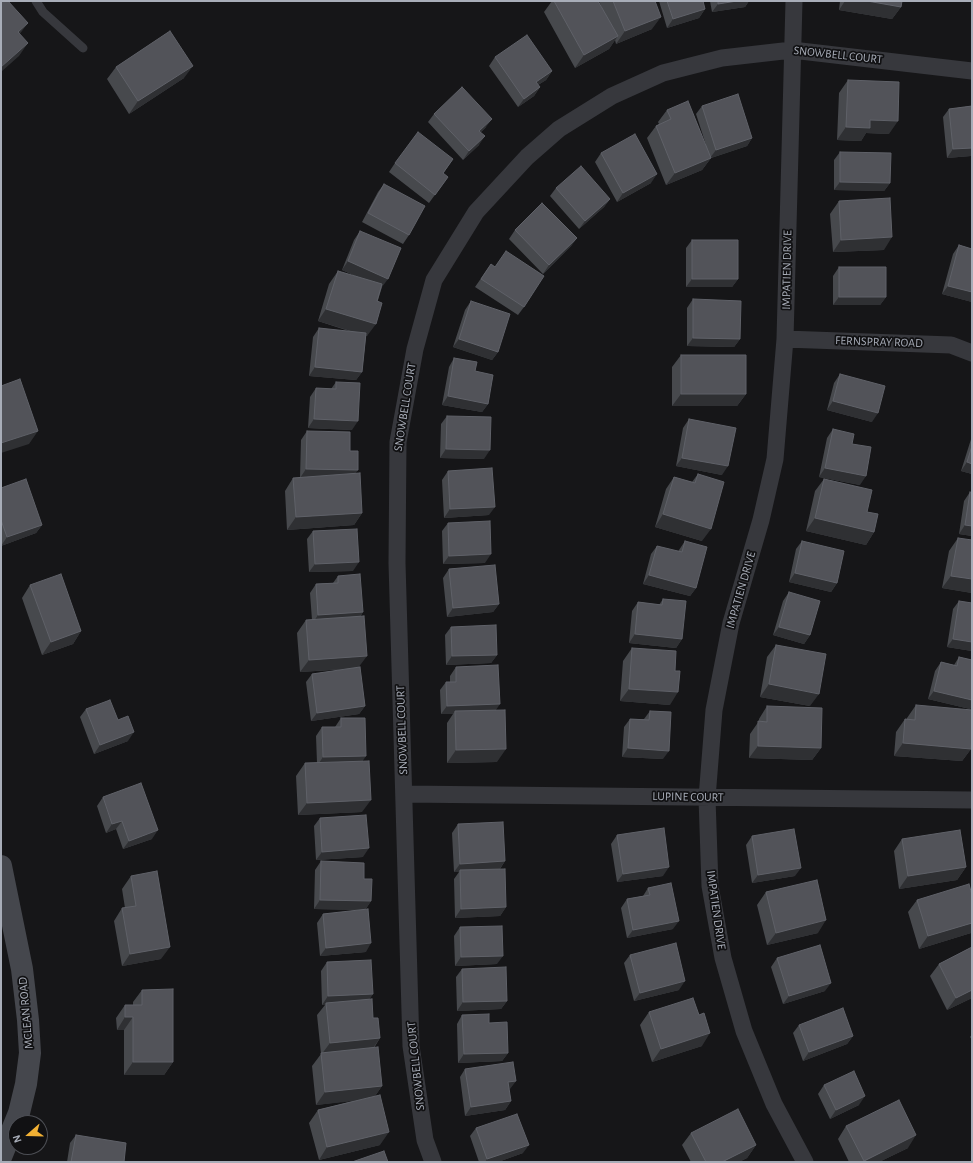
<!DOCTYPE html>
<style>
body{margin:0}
#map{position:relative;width:973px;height:1163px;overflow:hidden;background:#161618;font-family:"Alegreya Sans",sans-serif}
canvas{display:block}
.frame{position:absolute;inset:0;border:2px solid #a8adb8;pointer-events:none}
.north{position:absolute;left:8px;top:1115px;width:40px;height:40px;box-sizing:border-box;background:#111113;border:1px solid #4d4f55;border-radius:50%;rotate:250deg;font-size:11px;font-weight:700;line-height:16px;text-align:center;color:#a8adb8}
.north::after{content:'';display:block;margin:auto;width:14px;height:18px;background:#f2b134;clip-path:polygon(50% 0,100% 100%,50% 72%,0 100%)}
</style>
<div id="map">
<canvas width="973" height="1163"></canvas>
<div class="frame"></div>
<div class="north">N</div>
</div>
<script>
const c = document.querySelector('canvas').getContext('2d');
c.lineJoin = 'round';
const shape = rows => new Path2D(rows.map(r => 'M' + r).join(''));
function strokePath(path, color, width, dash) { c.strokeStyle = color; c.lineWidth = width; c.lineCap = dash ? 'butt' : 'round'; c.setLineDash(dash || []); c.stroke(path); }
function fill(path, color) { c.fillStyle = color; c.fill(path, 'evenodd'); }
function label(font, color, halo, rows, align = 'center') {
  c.font = font + ' "Alegreya Sans",sans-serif'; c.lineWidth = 3.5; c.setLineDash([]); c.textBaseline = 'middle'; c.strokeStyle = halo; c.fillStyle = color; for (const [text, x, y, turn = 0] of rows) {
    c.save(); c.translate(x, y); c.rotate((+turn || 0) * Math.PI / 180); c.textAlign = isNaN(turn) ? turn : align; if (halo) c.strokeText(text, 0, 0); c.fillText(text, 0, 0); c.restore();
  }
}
strokePath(shape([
 [36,1,43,12,83,48]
]), '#37383d', 9);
strokePath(shape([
 [794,1,785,339,775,459,761,520,731,623,714,710,707,798,710,886,723,958,744,1031,774,1104,805,1162],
 [785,339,951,345,972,353],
 [404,794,972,800],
 [433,1162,425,1140,411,1046,397,563,398,442,415,349,434,280,476,212,527,157,559,129,612,96,663,73,722,58,792,50,972,71]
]), '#37383d', 17);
strokePath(shape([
 [1,866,22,969,28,1020,30,1053,26,1084,19,1113,1,1157]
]), '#45474d', 22);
fill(shape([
 [552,1,598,1,602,8,599,1,655,1,652,29,616,44,615,40,609,49,575,68,544,12],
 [659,1,703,1,705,9,699,18,667,28],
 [710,1,749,1,745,7,712,12],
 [840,1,902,1,901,7,892,19,839,10],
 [495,57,552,71,546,80,538,85,540,87,534,96,518,107,489,66],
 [116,67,184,78,129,114,107,79],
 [848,80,889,134,866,133,861,141,837,140,839,93],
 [702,106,752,138,747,146,711,158,702,170,666,185,647,138,656,126,659,124,658,122,667,110,706,145,696,114],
 [972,106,972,155,971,156,947,158,943,117,949,109],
 [434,114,486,127,481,132,479,145,463,160,428,122],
 [840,152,890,183,884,191,834,190,834,160],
 [601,153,651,183,617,202,595,162],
 [453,159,443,174,448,177,429,203,389,172,395,163],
 [384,184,409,235,403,244,362,222,378,192],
 [556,188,610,199,604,207,579,229,550,196],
 [839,201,884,250,833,252,830,214],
 [515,230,577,238,571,246,543,274,509,239],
 [360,231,382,287,367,336,366,336,362,372,356,380,309,376,313,337,319,328,352,332,318,321,329,284,338,271,360,278,342,270,354,240],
 [692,240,738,279,732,287,686,287,686,248],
 [959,245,972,249,972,302,942,294,953,254],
 [491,264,495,267,524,307,518,315,475,287],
 [839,267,886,297,880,305,833,305,833,276],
 [693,299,740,339,734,347,687,346,687,308],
 [471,301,498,352,492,360,453,347,465,310],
 [681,355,746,394,737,406,672,406,672,367],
 [454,358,475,371,488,404,482,412,442,405,449,367],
 [840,374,872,422,827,410,834,383],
 [336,382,352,430,308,428,310,397,316,388,331,389],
 [447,416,484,459,440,458,441,424],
 [689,419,722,475,676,466,683,428],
 [833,429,852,444,860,485,819,477,827,438],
 [307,431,350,451,355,474,362,513,354,525,287,530,285,491,293,478,300,478,301,440],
 [972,436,972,474,961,471],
 [448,471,489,515,444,518,442,480],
 [698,474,702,541,655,527,666,489,674,477,692,482],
 [824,479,867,512,874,532,866,545,806,531,815,491],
 [1,488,42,525,36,533,1,546],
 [970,492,972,536,959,534,964,501],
 [448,523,485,563,443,564,442,531],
 [313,531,353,571,309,572,307,539],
 [958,538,972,593,942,588,949,551],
 [685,541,696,588,690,596,643,584,651,554,657,546,678,552,679,550],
 [802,541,837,583,831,592,789,582,796,549],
 [449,569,499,604,493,612,447,617,443,578],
 [338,576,363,612,360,617,359,667,365,706,359,714,311,721,306,682,312,674,349,669,300,672,297,633,306,620,312,620,310,593,316,584,333,583],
 [30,585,81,631,73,644,42,655,22,598],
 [789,592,810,635,804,644,773,635,783,601],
 [663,599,682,639,676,648,629,643,632,611,638,602,659,605],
 [959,601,972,651,947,647,953,609],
 [451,627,497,655,491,663,446,665,445,635],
 [776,645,810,706,760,697,767,657],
 [632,648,670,705,620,701,623,661],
 [959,657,972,660,972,705,970,709,928,699,935,671,941,662,954,665],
 [456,667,496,710,497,762,447,763,447,723,453,714,441,714,440,690,446,682,450,682,450,676],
 [916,705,971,749,962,761,894,756,896,732,905,719,907,719,907,718],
 [767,706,821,748,812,760,749,758,750,734,759,721,759,719],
 [86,709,118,720,128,741,94,754,80,717],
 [650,711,663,759,622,757,624,727,630,719,644,719],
 [341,718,363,761,362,812,298,815,296,776,305,763,317,763,316,736,322,727,335,727],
 [103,797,152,839,123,849,116,829,106,833,97,806],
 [320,818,363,857,316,860,314,826],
 [458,824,505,861,500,869,506,907,500,916,455,918,454,879,459,872,454,872,452,833],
 [617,835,663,876,617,882,611,844],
 [752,836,795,876,752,883,746,845],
 [902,839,966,867,957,880,899,889,894,851],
 [321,861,364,879,371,901,365,910,366,952,320,956,317,923,323,914,365,910,314,909,315,870],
 [131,876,161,959,122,966,114,921,122,908,125,908,122,889],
 [648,888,673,929,627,938,621,908,627,899,643,896],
 [766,892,818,933,767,945,757,905],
 [972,895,972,931,971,933,919,949,908,912,917,900],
 [460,927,497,964,455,966,454,936],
 [972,947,972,998,947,1010,930,976,939,964],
 [630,955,679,990,634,1001,624,963],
 [777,958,825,991,783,1004,771,967],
 [327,962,373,994,369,999,373,1018,380,1038,374,1048,382,1086,375,1096,380,1145,319,1160,309,1123,318,1110,357,1100,316,1105,312,1066,321,1054,317,1015,325,1005,322,1005,321,971],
 [462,969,507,1001,501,1009,457,1011,456,977],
 [142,990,173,1062,164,1075,124,1075,124,1030,117,1030,116,1018,125,1005,133,1005,133,1002],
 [649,1012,702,1046,652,1062,640,1025],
 [462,1015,489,1023,508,1053,502,1061,458,1063,457,1024],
 [799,1025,853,1036,847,1044,803,1061,793,1033],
 [972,1034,972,1040,970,1037],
 [465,1069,516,1081,509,1089,511,1101,505,1110,465,1116,460,1077],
 [824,1085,859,1105,830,1119,818,1094],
 [846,1126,908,1148,879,1162,849,1162,838,1139],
 [476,1128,523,1153,498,1162,479,1162,470,1136],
 [691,1133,756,1145,747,1158,739,1162,691,1162,682,1145],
 [76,1135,124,1162,67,1162,70,1143]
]), '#47494d');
fill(shape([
 [737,1,749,1,745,7,712,12,718,4],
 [845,1,867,1,901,7,892,19,839,10],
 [705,9,699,18,667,28,673,19],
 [661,17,652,29,616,44,625,31],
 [28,23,19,35,18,32],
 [618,36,609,49,575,68,584,55],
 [28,43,19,56,1,72,1,67],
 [193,66,184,78,129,114,138,101],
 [552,71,546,80,530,90,536,82],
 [540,87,534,96,518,107,524,99],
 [492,119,486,127,473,139,479,131],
 [870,120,898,121,889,134,866,133,861,141,837,140,846,127],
 [485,136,479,145,463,160,469,151],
 [752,138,747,146,711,158,702,170,666,185,675,173,710,158,716,150],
 [972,148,972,155,971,156,947,158,953,149],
 [657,174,651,183,617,202,623,193],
 [840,182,890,183,884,191,834,190],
 [610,199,604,207,579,229,585,221],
 [892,237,884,250,833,252,841,240],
 [577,238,571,246,543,274,549,265],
 [348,261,388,279,382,287,342,270],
 [692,279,738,279,732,287,686,287],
 [948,286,972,292,972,302,942,294],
 [839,297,886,297,880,305,833,305],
 [326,309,376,324,367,336,318,321],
 [693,338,740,339,734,347,687,346],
 [459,339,498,352,492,360,453,347],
 [315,367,362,372,356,380,309,376],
 [681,394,746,394,737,406,672,406],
 [448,396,488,404,482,412,442,405],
 [833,401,878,413,872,422,827,410],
 [314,419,358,421,352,430,308,428],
 [38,431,29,444,1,453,1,443],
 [446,449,490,450,484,459,440,458],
 [682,458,728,466,722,475,676,466],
 [967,462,972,464,972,474,961,471],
 [825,468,866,476,860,485,819,477],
 [306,469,358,470,352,478,300,478],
 [495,507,489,515,444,518,450,509],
 [362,513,354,525,287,530,296,517],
 [663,514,711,529,702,541,655,527],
 [815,518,874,532,866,545,806,531],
 [42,525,36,533,1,546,7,537],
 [965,525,972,526,972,536,959,534],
 [491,554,485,563,443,564,449,556],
 [359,562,353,571,309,572,315,564],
 [795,573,837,583,831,592,789,582],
 [649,575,696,588,690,596,643,584],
 [951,576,972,579,972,593,942,588],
 [499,604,493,612,447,617,453,608],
 [363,612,357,621,312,624,318,615],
 [779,627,810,635,804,644,773,635],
 [81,631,73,644,42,655,51,642],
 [635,634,682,639,676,648,629,643],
 [953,639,972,642,972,651,947,647],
 [497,655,491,663,446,665,452,656],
 [367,656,358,668,300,672,309,660],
 [769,684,819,694,810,706,760,697],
 [629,689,678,692,670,705,620,701],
 [934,691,972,700,972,705,970,709,928,699],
 [500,704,494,713,455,711,453,714,441,714,447,706],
 [365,706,359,714,311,721,317,713],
 [134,732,128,741,94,754,100,745],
 [903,743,971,749,962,761,894,756],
 [758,746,821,748,812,760,749,758],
 [628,748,669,751,663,759,622,757],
 [506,749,497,762,447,763,456,750],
 [366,756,360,765,317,766,323,757],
 [371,800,362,812,298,815,307,803],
 [122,821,116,829,106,833,112,824],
 [158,830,152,839,123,849,129,841],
 [369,848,363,857,316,860,322,852],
 [505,861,499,870,460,870,459,872,454,872,460,864],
 [669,867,663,876,617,882,623,874],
 [966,867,957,880,899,889,908,876],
 [801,868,795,876,752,883,758,875],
 [320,900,371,901,365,910,314,909],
 [506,907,500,916,455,918,461,909],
 [826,920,818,933,767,945,776,933],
 [679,921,673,929,627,938,633,930],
 [972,923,972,931,971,933,919,949,928,936],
 [371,943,366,952,320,956,326,948],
 [170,947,161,959,122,966,130,954],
 [503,956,497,964,455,966,461,957],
 [685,981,679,990,634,1001,640,993],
 [831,983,825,991,783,1004,789,996],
 [972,990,972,998,947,1010,956,998],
 [373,994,367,1003,326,1003,325,1005,322,1005,328,996],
 [507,1001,501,1009,457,1011,463,1002],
 [125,1017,133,1017,124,1030,117,1030],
 [710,1033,702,1046,652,1062,661,1049],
 [853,1036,847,1044,803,1061,809,1052],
 [380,1038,371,1051,321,1055,330,1043],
 [508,1053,502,1061,458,1063,464,1054],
 [133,1062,173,1062,164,1075,124,1075],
 [516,1081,510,1089,502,1091,508,1082],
 [382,1086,373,1099,316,1105,325,1092],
 [865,1096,859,1105,830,1119,836,1110],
 [511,1101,505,1110,465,1116,471,1107],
 [389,1132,380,1145,319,1160,327,1147],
 [916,1135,908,1148,879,1162,863,1162],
 [529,1145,523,1153,498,1162,485,1162,487,1159],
 [756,1145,747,1158,739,1162,722,1162]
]), '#2f3033');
const building = shape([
 [2,1,8,1,28,23,18,32,28,43,1,67,1,2,2,1],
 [554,1,598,1,618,36,584,55,554,1],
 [613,1,655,1,661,17,625,31,613,1],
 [667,1,703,1,705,9,673,19,667,1],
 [718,1,737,1,718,4,718,1],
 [867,1,902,1,901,7,867,1],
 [170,31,193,66,138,101,116,67,170,31],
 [527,35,552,71,536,82,540,87,524,99,495,57,527,35],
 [848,80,899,82,898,121,870,120,870,128,846,127,848,80],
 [462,87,492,119,479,131,485,136,469,151,434,114,462,87],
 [738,94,752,138,716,150,702,106,738,94],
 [688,101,711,158,675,173,656,126,671,119,667,110,688,101],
 [972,106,972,148,953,149,949,109,972,106],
 [418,132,453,159,443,173,448,177,435,195,395,163,418,132],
 [635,134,657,174,623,193,601,153,635,134],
 [840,152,891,153,890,183,840,182,840,152],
 [581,166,610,199,585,221,556,188,581,166],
 [384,184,425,206,409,235,368,213,384,184],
 [890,198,892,237,841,240,839,201,890,198],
 [542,203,577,238,549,265,515,230,542,203],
 [360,231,401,248,388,279,348,261,360,231],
 [692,240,738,240,738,279,692,279,692,240],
 [959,245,972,249,972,292,948,286,959,245],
 [506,251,544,276,524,307,481,279,491,264,495,267,506,251],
 [839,267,886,267,886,297,839,297,839,267],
 [338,271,382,284,377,301,382,303,376,324,326,309,338,271],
 [693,299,741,301,740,339,693,338,693,299],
 [471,301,510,314,498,352,459,339,471,301],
 [319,328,366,333,362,372,315,367,319,328],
 [681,355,746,355,746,394,681,394,681,355],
 [454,358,477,362,475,371,493,375,488,404,448,396,454,358],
 [840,374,885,386,878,413,833,401,840,374],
 [20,379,38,431,1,443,1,386,20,379],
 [336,382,360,383,358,421,314,419,316,388,336,389,336,382],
 [447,416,491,417,490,450,446,449,447,416],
 [689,419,736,428,728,466,682,458,689,419],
 [833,429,854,434,852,444,871,447,866,476,825,468,833,429],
 [307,431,350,432,350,451,358,451,358,470,306,469,307,431],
 [972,446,972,464,967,462,972,446],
 [492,468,495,507,450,509,448,471,492,468],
 [360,473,362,513,296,517,293,478,360,473],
 [698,474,724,482,711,529,663,514,674,477,695,483,698,474],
 [26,479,42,525,7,537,1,520,1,488,26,479],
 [824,479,872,490,867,512,878,514,874,532,815,518,824,479],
 [970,492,972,493,972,526,965,525,970,492],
 [490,521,491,554,449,556,448,523,490,521],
 [357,529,359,562,315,564,313,531,357,529],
 [958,538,972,540,972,579,951,576,958,538],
 [685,541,707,547,696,588,649,575,657,546,682,552,685,541],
 [802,541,844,551,837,583,795,573,802,541],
 [495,565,499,604,453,608,449,569,495,565],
 [61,574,81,631,51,642,30,585,61,574],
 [360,574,363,612,318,615,316,584,338,583,338,576,360,574],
 [789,592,820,601,810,635,779,627,789,592],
 [663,599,686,601,682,639,635,634,638,602,662,605,663,599],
 [959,601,972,603,972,642,953,639,959,601],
 [364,616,367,656,309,660,306,620,364,616],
 [496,625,497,655,452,656,451,627,496,625],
 [776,645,826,654,819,694,769,684,776,645],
 [632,648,676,651,675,671,680,671,678,692,629,689,632,648],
 [959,657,972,660,972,700,934,691,941,662,957,666,959,657],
 [498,665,500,704,447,706,446,682,456,682,456,667,498,665],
 [360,667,365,706,317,713,312,674,360,667],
 [110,700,118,720,128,716,134,732,100,745,86,709,110,700],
 [916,705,972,710,972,734,971,749,903,743,905,719,915,720,916,705],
 [767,706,822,708,821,748,758,746,758,721,767,722,767,706],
 [505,710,506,749,456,750,455,711,505,710],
 [650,711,671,712,669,751,628,748,630,719,649,720,650,711],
 [341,718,365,718,366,756,323,757,322,727,341,727,341,718],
 [369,761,371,800,307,803,305,763,369,761],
 [141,783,158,830,129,841,122,821,112,824,103,797,141,783],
 [366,815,369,848,322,852,320,818,366,815],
 [503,822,505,861,460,864,458,824,503,822],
 [664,828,669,867,623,874,617,835,664,828],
 [794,829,801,868,758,875,752,836,794,829],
 [960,830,966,867,908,876,902,839,960,830],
 [321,861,364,863,364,879,372,879,371,901,320,900,321,861],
 [505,869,506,907,461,909,460,870,505,869],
 [157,871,170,947,130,954,122,908,136,906,131,876,157,871],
 [817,880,826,920,776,933,766,892,817,880],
 [671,883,679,921,633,930,627,899,650,895,648,888,671,883],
 [969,884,972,895,972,923,928,936,917,900,969,884],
 [368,909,371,943,326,948,323,914,368,909],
 [502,926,503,956,461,957,460,927,502,926],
 [676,943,685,981,640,993,630,955,676,943],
 [820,945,831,983,789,996,777,958,820,945],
 [972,947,972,990,956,998,939,964,972,947],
 [371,960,373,994,328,996,327,962,371,960],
 [506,967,507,1001,463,1002,462,969,506,967],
 [173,989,173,1062,133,1062,133,1017,125,1017,125,1005,142,1005,142,990,173,989],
 [693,998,699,1015,704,1013,710,1033,661,1049,649,1012,693,998],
 [372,999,373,1018,378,1018,380,1038,330,1043,326,1003,372,999],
 [843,1008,853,1036,809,1052,799,1025,843,1008],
 [489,1014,489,1023,507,1022,508,1053,464,1054,462,1015,489,1014],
 [378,1047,382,1086,325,1092,321,1053,378,1047],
 [513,1062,516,1081,508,1082,511,1101,471,1107,465,1069,513,1062],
 [854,1071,865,1096,836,1110,824,1085,854,1071],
 [380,1095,389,1132,327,1147,318,1110,380,1095],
 [899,1100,916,1135,864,1161,846,1126,899,1100],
 [738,1109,756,1145,722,1162,706,1162,691,1133,738,1109],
 [517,1114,529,1145,487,1159,476,1128,517,1114],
 [76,1135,126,1143,124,1162,71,1162,76,1135],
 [384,1151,388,1162,352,1162,384,1151]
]);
fill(building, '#525359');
strokePath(building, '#5f6168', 1);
label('12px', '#a8adb8', '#111113', [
 ["SNOWBELL COURT",838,55,6],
 ["IMPATIEN DRIVE",787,270,-89],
 ["FERNSPRAY ROAD",879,342,2],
 ["SNOWBELL COURT",405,407,-81],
 ["IMPATIEN DRIVE",741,590,-74],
 ["SNOWBELL COURT",402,730,-92],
 ["LUPINE COURT",688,797,1],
 ["IMPATIEN DRIVE",716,910,82],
 ["MCLEAN ROAD",26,1013,-95],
 ["SNOWBELL COURT",416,1066,-96]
]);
</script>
